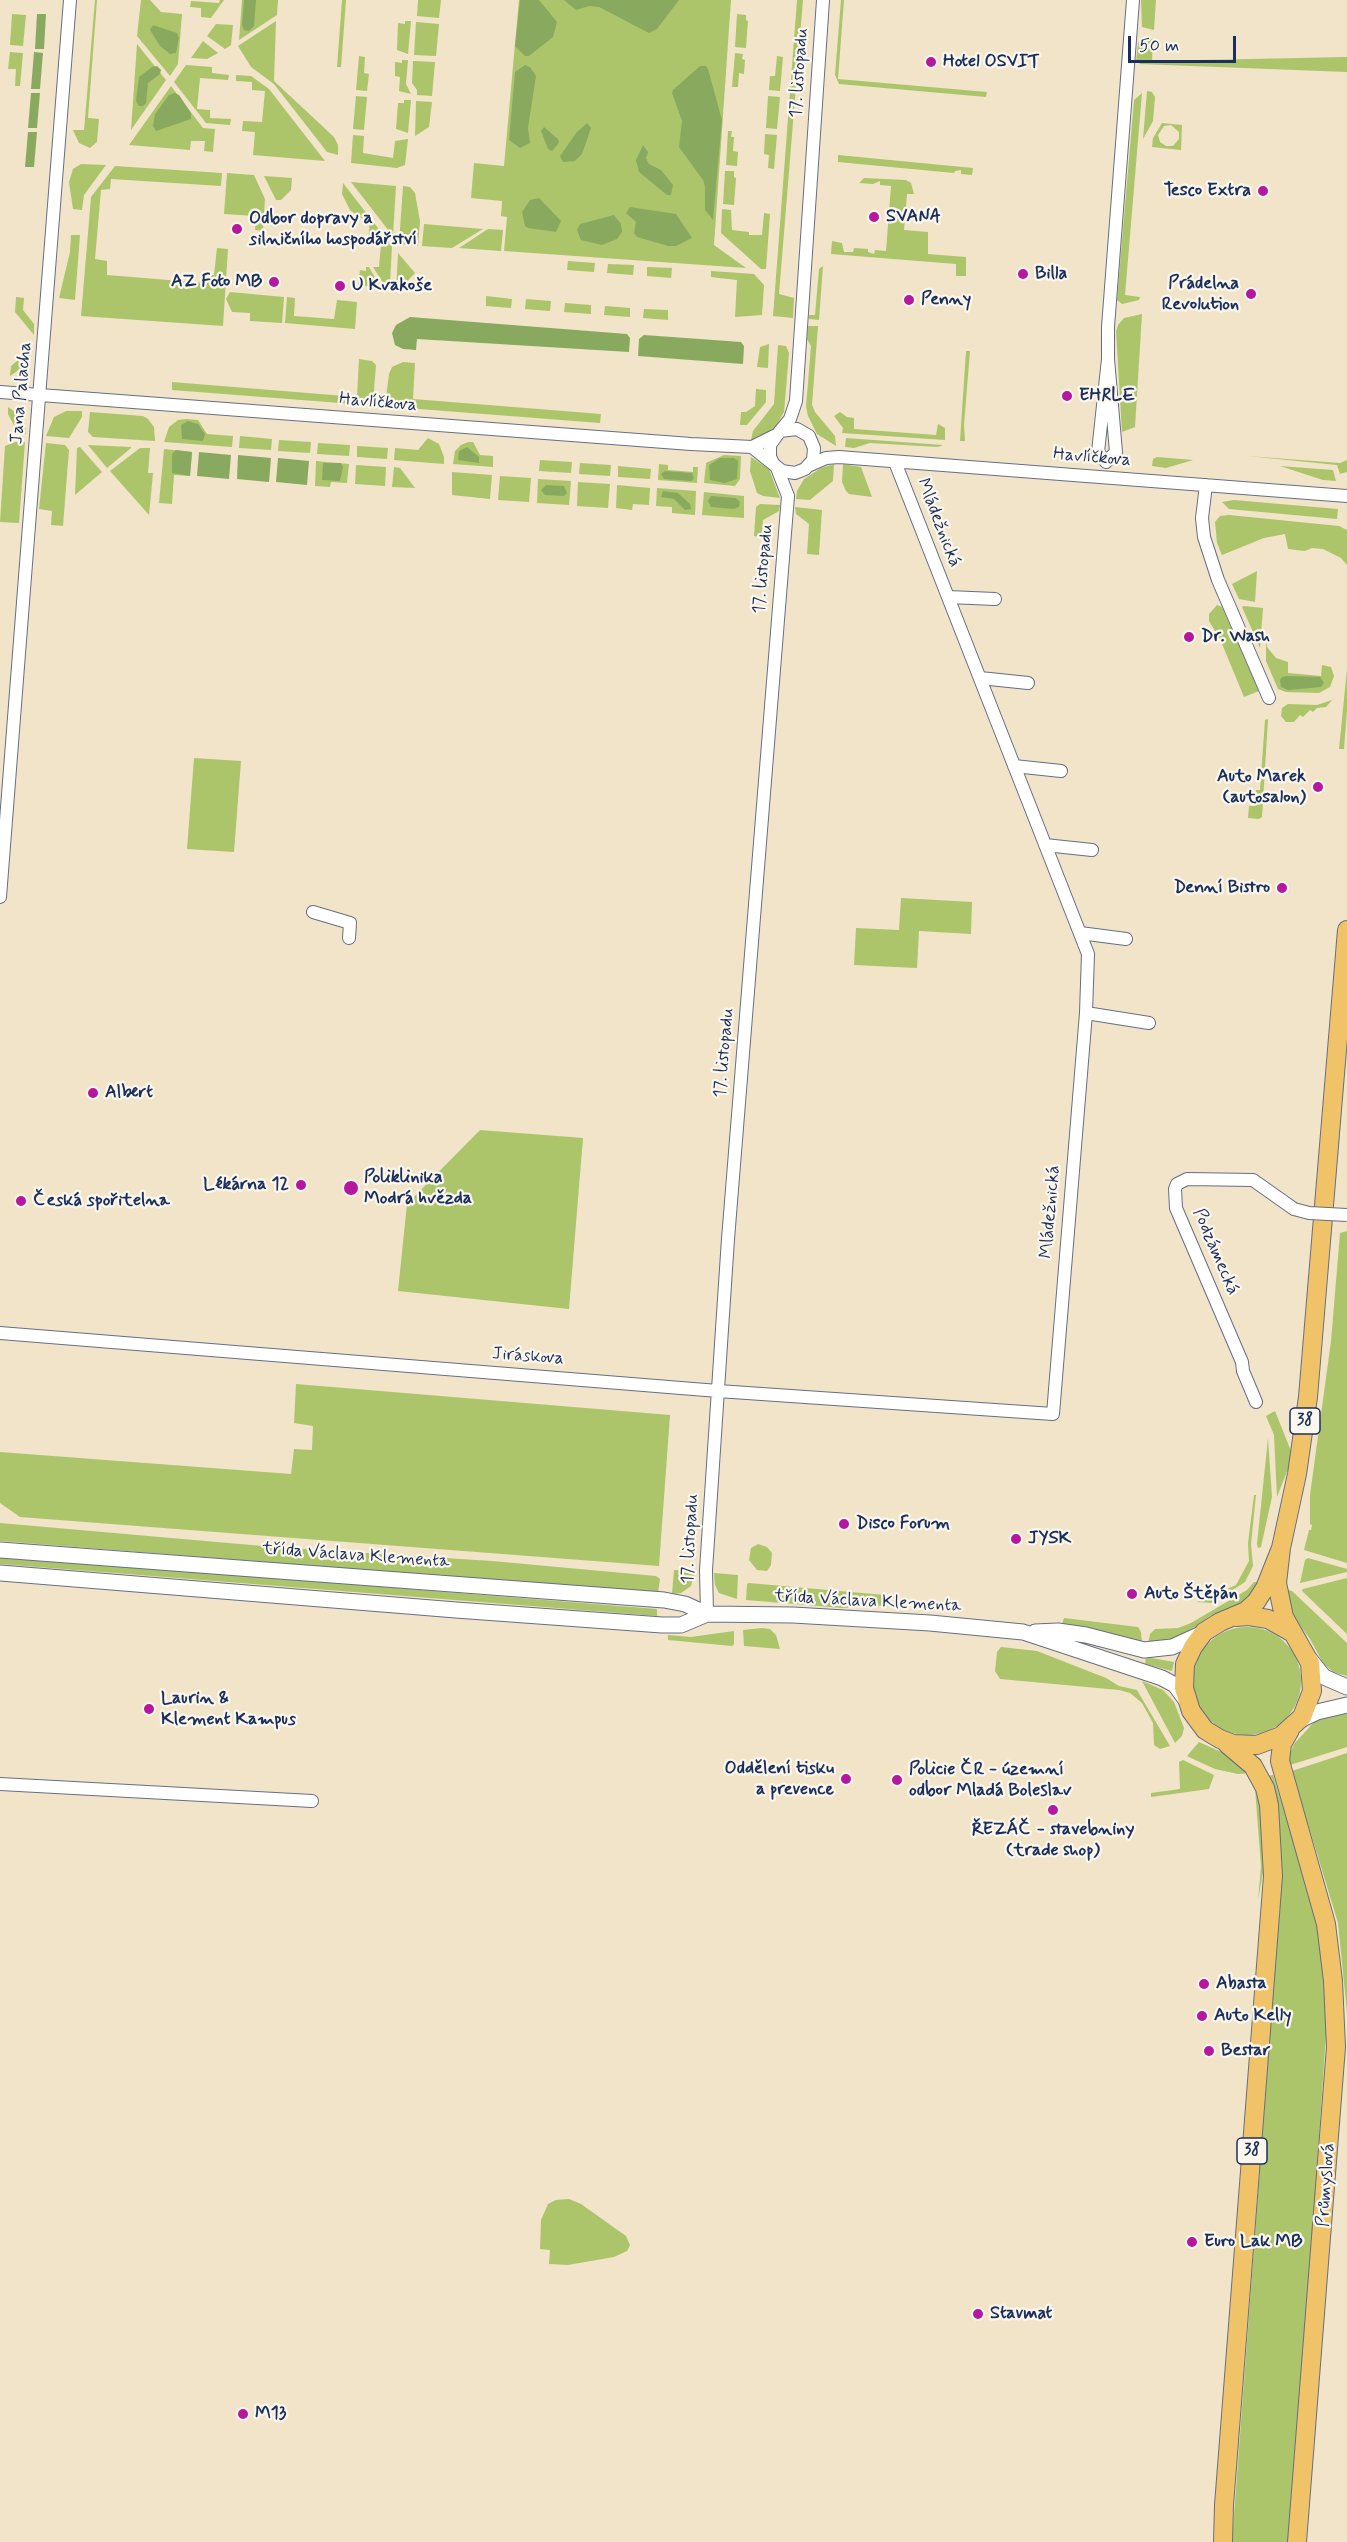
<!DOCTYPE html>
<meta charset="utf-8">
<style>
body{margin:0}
#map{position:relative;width:1347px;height:2542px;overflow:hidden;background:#f1e4c9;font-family:Mynerve,sans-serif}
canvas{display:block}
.scale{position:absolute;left:1128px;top:36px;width:108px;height:27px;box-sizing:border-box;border:3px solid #1b2f5e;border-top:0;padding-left:8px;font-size:18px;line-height:21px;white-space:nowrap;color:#1b2f5e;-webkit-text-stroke:4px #fbf7ec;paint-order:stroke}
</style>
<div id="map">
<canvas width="1347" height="2542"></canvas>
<div class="scale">50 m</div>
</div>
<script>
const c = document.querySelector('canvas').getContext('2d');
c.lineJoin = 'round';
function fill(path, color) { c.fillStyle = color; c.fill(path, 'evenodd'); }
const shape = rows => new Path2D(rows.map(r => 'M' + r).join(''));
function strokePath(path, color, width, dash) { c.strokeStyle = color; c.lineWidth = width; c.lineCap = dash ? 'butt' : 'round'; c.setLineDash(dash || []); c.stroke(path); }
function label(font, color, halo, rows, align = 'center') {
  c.font = font + ' Mynerve,sans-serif'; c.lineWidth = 4.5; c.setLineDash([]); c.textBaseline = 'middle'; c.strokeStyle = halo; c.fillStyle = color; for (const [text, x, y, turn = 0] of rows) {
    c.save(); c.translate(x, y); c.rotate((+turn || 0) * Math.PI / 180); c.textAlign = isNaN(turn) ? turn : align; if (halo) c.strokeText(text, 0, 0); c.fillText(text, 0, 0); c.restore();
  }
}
fill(shape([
 [95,0,97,0,88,118,99,119,97,142,90,148,79,143,73,130,84,130],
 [141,0,150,0,161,12,182,14,178,64,170,76,137,36],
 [220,0,224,0,211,18,201,17,201,8,190,7,191,1,219,3],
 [242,0,278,0,277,15,239,40],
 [342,0,346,0,341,67,337,67],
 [418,0,441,0,439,18,417,16],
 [519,0,731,0,714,245,746,268,504,251,507,217,501,216,502,201,471,198,474,163,504,166],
 [797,0,803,0,779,294,794,298,793,318,773,316],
 [841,0,844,0,838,79,987,92,986,97,839,84,835,75],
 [1141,0,1156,0,1154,30,1142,27],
 [12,14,26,15,23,46,10,45],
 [737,14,746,15,746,20,748,21,746,48,735,47],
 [276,21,274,81,334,137,338,145,338,155,327,152,274,84,251,67,238,46],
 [405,21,411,21,408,54,397,50,398,23,405,24],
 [416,22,439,24,436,56,414,55],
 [216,24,233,25,231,45,225,49,207,36],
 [1143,39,1153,39,1152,61,1347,57,1347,72,1140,64,1136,61,1138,43],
 [203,41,218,53,207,59,191,58],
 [137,44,166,80,131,130],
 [10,52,23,53,20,86,15,86,16,69,8,69],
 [735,53,743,54,742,59,745,60,744,74,739,73,738,87,732,87],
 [359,56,365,57,364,73,369,74,367,91,356,90],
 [777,56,783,57,780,91,769,90,770,76,775,76],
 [402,60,408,60,406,84,411,94,399,91,400,77,395,76,395,62,402,63],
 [413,61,435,62,432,96,417,95,417,90,412,83],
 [186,65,212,67,212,73,229,75,228,80,200,78,197,109,210,110,210,118,231,119,230,125,206,123,174,82],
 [236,75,251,76,269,89,325,161,253,155,255,132,242,131,243,121,262,122,265,91,252,90,252,82,236,81],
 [171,86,203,128,215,129,213,152,204,151,205,141,191,141,190,150,129,145],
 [1147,91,1152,92,1155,97,1153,121,1143,139],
 [1142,93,1125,295,1140,297,1139,300,1122,304,1117,300,1134,100],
 [356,96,367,97,364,130,353,129],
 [768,96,780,97,777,129,766,128],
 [404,100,411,100,408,133,396,129,398,103,404,103],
 [416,101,432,102,429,127,415,136],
 [1162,123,1182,125,1181,150,1152,147,1153,138],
 [1171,125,1179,132,1179,139,1173,146,1166,146,1160,142,1158,135,1164,126],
 [728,131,732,131,731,137,734,137,733,151,738,152,737,166,726,165],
 [765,134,777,135,774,169,768,168,769,155,764,154],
 [353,135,364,136,363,153,393,158,395,141,408,139,405,165,397,168,351,163],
 [838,155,973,168,972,175,961,174,961,170,955,171,954,173,838,162],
 [81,164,106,165,84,195,82,210,73,209,69,182,73,169],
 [115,166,222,173,221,186,111,179,110,189,101,190,95,259,107,261,107,275,205,283,206,275,214,275,217,248,228,249,223,326,81,316,91,197],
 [725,171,734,171,734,177,736,178,734,205,723,204],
 [227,173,254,175,265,199,263,231,255,230,256,216,224,214],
 [264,176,292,178,291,190,281,200,276,200],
 [864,178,906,180,911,183,914,194,907,194,904,230,928,232,928,254,966,257,966,276,956,276,956,264,831,254,832,241,842,243,844,252,853,252,854,248,868,249,868,252,874,254,875,250,886,251,891,186,880,185,880,181,873,184,859,183],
 [351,182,396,186,393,235,392,235],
 [343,183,392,246,390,284,385,286,373,267,379,267,381,244,368,243,370,219,360,218,350,210,342,194],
 [403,186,410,187,415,193,420,221,418,246,399,244],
 [722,209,731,210,732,230,749,232,749,235,762,235,764,213,770,214,766,269,761,269,721,233],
 [424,224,483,229,452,248,422,246],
 [488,229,503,230,501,251,459,248],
 [71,235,80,235,75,300,59,298,70,252],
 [398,253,415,273,396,293],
 [568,261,595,263,594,272,567,270],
 [608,264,634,265,633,275,607,273],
 [823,266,819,320,809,319,809,315,815,315,819,269],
 [366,267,369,267,381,288,358,285,360,270,366,271],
 [647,267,672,268,671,278,647,276],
 [711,271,754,274,764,285,762,315,735,317,737,280,711,277],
 [230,292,284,297,282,323,250,321,250,313,232,312,226,299],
 [486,296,512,299,511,308,486,306],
 [16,297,24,298,23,310,34,324,34,335,15,312],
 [287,297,295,298,294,316,334,319,337,300,357,302,355,329,285,323],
 [526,299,551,301,550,311,525,309],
 [565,303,591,305,591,314,564,312],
 [605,306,630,308,630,317,604,315],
 [644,309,668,310,668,320,643,318],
 [1142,314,1135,427,1122,432,1116,331,1118,325,1124,318],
 [808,326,818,326,812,405,815,412,835,436,836,446,817,434,808,416,806,407,811,346,807,339],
 [769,344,768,368,757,367,760,347],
 [778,345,786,346,789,353,784,412,773,431,751,440,753,431,774,404],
 [29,351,32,351,27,364,10,376,11,366],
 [966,351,970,351,964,425,965,441,960,441],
 [359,359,372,361,376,365,373,402,366,405,172,390,172,382,357,397],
 [403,362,415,363,413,399,601,414,600,423,393,407,388,403,386,397,389,374,392,367],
 [756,389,766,390,766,402,747,425,740,425,741,412,746,412,755,406],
 [8,407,21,416,25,425,26,434,17,431,8,414],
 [66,411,82,411,82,417,69,438,46,436,54,417],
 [90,412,143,416,148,419,154,427,155,441,93,437,88,432],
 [840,412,847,417,854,418,854,429,936,435,938,424,945,428,945,440,842,433,843,428,834,416],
 [187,419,198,420,207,434,233,436,232,447,164,442,169,427,178,420],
 [240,436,272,439,271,450,239,448],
 [428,438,439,444,444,457,444,464,394,460,395,448,418,450],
 [846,438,943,445,938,447,870,443,854,448,845,447],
 [279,440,311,442,310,453,278,451],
 [15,442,25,442,19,523,0,522,5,446],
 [468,442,473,442,480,455,493,456,493,467,453,464,455,451,461,445],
 [46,443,65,445,69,450,63,526,51,525,52,511,39,509],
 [318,443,350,445,349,456,317,454],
 [88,445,131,447,131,448,107,468],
 [357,446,388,448,387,459,357,457],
 [80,447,102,472,75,495,77,448],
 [140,448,150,448,148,473,153,473,149,515,110,471],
 [164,449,192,452,190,476,174,475,172,504,159,503],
 [724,455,741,456,740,479,735,486,704,483,706,463],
 [1247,456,1340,463,1347,460,1347,472,1340,474,1337,465],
 [751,457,769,469,780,498,763,496,757,493,750,471],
 [1157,457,1193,460,1166,468,1152,466,1153,459],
 [540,460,572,462,571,473,539,471],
 [316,461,349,464,347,483,331,482,330,487,315,486],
 [580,463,611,465,610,476,579,474],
 [659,464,668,465,668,470,681,471,693,472,693,467,698,467,697,483,658,480],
 [834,464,833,481,810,500,796,499,797,491,804,479,821,468],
 [843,464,861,467,872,497,849,494,846,491,842,482],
 [356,465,386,467,385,486,355,484],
 [618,466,651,469,650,479,618,477],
 [1280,466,1333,470,1336,481,1323,480],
 [394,467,400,468,415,488,392,487],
 [452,472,492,475,490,499,452,495],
 [500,476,531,478,529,502,498,500],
 [538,479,571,481,569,505,537,503],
 [578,482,610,484,608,508,577,506],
 [617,485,650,488,649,505,633,504,632,510,616,508],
 [657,488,696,491,695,515,672,513,672,507,656,506],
 [704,492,744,496,744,518,702,515],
 [1234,500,1338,509,1337,519,1229,509,1222,502],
 [760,504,780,505,779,511,763,520,762,537,754,536,756,507],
 [795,507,822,510,819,555,807,554,809,524,796,514],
 [1229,515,1339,526,1347,530,1347,565,1341,558,1323,549,1312,548,1305,551,1288,549,1285,534,1264,538,1222,555,1217,543,1215,522,1220,516],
 [1257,571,1255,602,1239,599,1232,584],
 [1217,605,1222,607,1259,691,1244,697,1220,639,1209,621,1209,614],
 [1244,606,1263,608,1260,648,1242,607],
 [1266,641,1267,647,1276,658,1288,662,1288,673,1321,676,1322,665,1331,667,1334,676,1330,687,1319,693,1286,692,1278,689,1266,661],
 [1347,669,1347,710,1344,749,1339,749],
 [1332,700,1326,707,1317,708,1313,712,1310,710,1303,717,1300,715,1294,722,1286,722,1281,716,1282,708,1288,704,1317,705],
 [1268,719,1262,817,1259,819,1248,818,1249,806,1255,806,1256,790,1260,790,1265,720],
 [194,758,241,761,234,852,187,849],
 [901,898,972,902,971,934,919,931,917,968,854,965,856,928,899,930],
 [480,1130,583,1138,569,1309,398,1291,407,1204],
 [1347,1231,1347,1563,1304,1550,1309,1530,1311,1530,1312,1525,1310,1524,1310,1495,1331,1341,1340,1233],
 [296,1384,670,1415,659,1566,20,1517,0,1503,0,1452,291,1474,294,1449,312,1450,313,1426,294,1423],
 [1275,1411,1293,1456,1277,1497,1274,1435,1266,1416],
 [1268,1438,1272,1497,1261,1547,1258,1548,1257,1544],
 [1254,1495,1256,1495,1251,1544,1253,1566,1245,1582,1212,1603,1197,1602,1236,1585,1249,1561,1248,1543],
 [0,1523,274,1547,492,1561,656,1576,660,1579,658,1593,0,1541],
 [758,1544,767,1547,772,1553,771,1565,767,1571,757,1570,749,1560,751,1548],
 [0,1556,657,1609,657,1616,0,1564],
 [1308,1558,1347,1569,1347,1572,1300,1583,1305,1560],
 [674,1570,695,1571,691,1586,681,1593,672,1594],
 [714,1573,738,1575,737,1599,719,1593,715,1585],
 [1347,1578,1347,1634,1302,1591,1303,1589],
 [1254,1582,1262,1582,1259,1590,1238,1606,1210,1616,1179,1638,1148,1644,1150,1634,1155,1629,1178,1628,1191,1623,1247,1590],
 [749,1583,885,1595,891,1598,891,1605,842,1608,746,1600,747,1584],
 [1283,1588,1292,1591,1347,1643,1347,1676,1333,1672,1323,1663,1310,1639,1291,1614],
 [1064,1618,1138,1627,1141,1632,1142,1644,1062,1624],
 '1193 1681a54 54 0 1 1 108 0a54 54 0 1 1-108 0Z',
 [762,1628,770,1629,776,1635,780,1649,744,1646,743,1630],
 [734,1631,734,1644,732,1646,668,1640,668,1635,691,1637],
 [1001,1647,1037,1651,1106,1678,1119,1686,1137,1690,1170,1746,1160,1749,1154,1745,1153,1723,1142,1703,1130,1693,1119,1690,1000,1679,995,1671,997,1652],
 [1146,1657,1174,1662,1172,1671,1145,1664],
 [1142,1681,1163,1690,1174,1702,1184,1728,1182,1736,1175,1743],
 [1347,1711,1347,1747,1290,1765,1290,1754,1294,1744,1314,1722,1325,1716],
 [1199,1742,1230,1756,1250,1773,1238,1774,1215,1769,1191,1758,1187,1756],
 [1347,1753,1347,2013,1338,1923,1292,1771],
 [1183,1760,1214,1775,1209,1789,1151,1797,1151,1793,1180,1789,1179,1762],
 [1273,1775,1306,1881,1320,1940,1328,2006,1293,2514,1289,2542,1232,2542,1282,1874,1280,1837,1267,1776],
 [1255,1788,1259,1793,1264,1866,1258,1901,1261,1866],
 [569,2199,581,2204,626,2236,630,2245,627,2251,614,2257,568,2265,549,2264,550,2250,540,2249,541,2220,548,2204,556,2200]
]), '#acc56a');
fill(shape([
 [244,0,256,0,254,26,249,31,244,30,242,25],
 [520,0,539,0,557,22,553,37,529,56,525,56,515,46],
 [564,0,679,0,657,29,649,33,599,7,589,6,576,10],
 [37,14,46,14,44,49,35,49],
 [153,25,177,33,179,38,176,53,170,54,160,46,150,30],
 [34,52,43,53,40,89,31,89],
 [525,65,530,67,536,76,528,128,530,143,520,148,509,140,515,72],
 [157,66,161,70,160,74,148,83,146,103,143,106,139,106,136,101,139,77,152,67],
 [700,66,706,66,708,69,722,120,713,220,705,210,705,186,703,180,679,147,682,121,672,93,673,90],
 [31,93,40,93,37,128,28,128],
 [174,93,179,95,191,113,191,119,156,131,153,126,155,114,169,95],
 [587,123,591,128,582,154,575,161,563,162,560,156,577,132],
 [544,127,558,139,559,143,552,151,548,149,541,131],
 [28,132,37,132,34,167,25,167],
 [643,145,648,152,646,158,649,164,661,170,673,185,671,195,667,195,639,172,636,160],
 [539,198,561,221,556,232,528,228,525,226,522,212,530,200],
 [630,207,676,214,692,238,676,246,668,246,637,237,634,233,636,222,626,213],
 [614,215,621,224,622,232,617,239,602,245,581,240,577,230,580,224],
 [410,317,627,334,630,338,629,352,417,339,416,350,403,349,395,345,392,333,396,325],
 [644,335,741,342,744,346,743,364,638,356,639,339],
 [188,421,198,424,205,434,203,441,182,439,181,425],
 [467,447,479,457,479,463,458,460,459,451],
 [176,450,192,452,190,476,172,473,172,454],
 [199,452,231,455,229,479,197,476],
 [238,455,271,458,269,482,237,479],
 [278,458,309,461,307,485,276,482],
 [720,458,734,458,738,461,737,479,725,483,710,480,709,465],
 [323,463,341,463,343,467,340,481,322,480],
 [665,471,692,473,694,478,691,481,664,479,661,474],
 [546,485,564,486,567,493,564,496,545,495,541,490],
 [663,491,678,493,690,504,691,509,685,510,674,499,661,497],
 [711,496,736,498,740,502,739,507,734,509,711,507,708,501],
 [1287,676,1320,677,1324,683,1321,687,1288,690,1281,687,1280,680,1282,677]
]), '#89aa5e');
const minor = shape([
 [1108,359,1098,452,1106,462,1116,452,1108,359,1108,327,1133,0],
 [0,392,691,444,752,447,776,435],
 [780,431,790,419,796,401,823,0],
 [752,447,782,471,795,473,805,469,813,460,814,448,809,436,797,429,780,431,770,445,770,457,773,463],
 [810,465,826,458,839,457,1347,496],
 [1206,485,1202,518,1204,537,1218,580,1269,698],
 [948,597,995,599],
 [980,678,1028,683],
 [1014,766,1061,771],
 [1045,845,1092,850],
 [0,897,70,0],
 [313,912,350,923,349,938],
 [1080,933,1126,939],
 [1086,1013,1149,1023],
 [0,1333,718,1391,1053,1414,1086,1013,1088,954,895,462],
 [1256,1402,1243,1371,1242,1362,1176,1208,1175,1189,1177,1184,1187,1179,1253,1180,1294,1209],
 [707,1614,706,1570,728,1239,788,496,777,468],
 [0,1784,312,1801]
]);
const tertiary = shape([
 [0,1550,664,1600,685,1604,707,1614,793,1615,930,1623,1023,1632,1162,1678,1175,1685,1186,1700],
 [0,1573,456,1610,662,1625,681,1625,707,1614],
 [1035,1632,1058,1631,1086,1635,1144,1650,1172,1647,1203,1633],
 [1308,1657,1324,1677,1347,1687],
 [1298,1721,1317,1712,1347,1705]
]);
const primary = shape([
 [1281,1548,1265,1588,1256,1602,1246,1611,1220,1622,1204,1632,1193,1647,1185,1664,1184,1688,1191,1711,1205,1730,1220,1739,1233,1744,1257,1745,1281,1736,1302,1717,1312,1691,1310,1663,1284,1617,1277,1583,1281,1548,1297,1474,1308,1397,1347,930],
 [1236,1617,1249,1616,1268,1619,1291,1632],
 [1290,1730,1282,1744,1280,1761,1326,1924,1333,1981,1336,2047,1297,2542],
 [1223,2542,1224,2505,1273,1876,1269,1805,1265,1788,1253,1766,1227,1744]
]);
strokePath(minor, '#666e83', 14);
strokePath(tertiary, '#666e83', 17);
strokePath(primary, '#666e83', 20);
strokePath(minor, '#fff', 12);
strokePath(tertiary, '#fff', 15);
strokePath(primary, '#f1c369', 18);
const minorBridge = shape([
 [1294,1209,1309,1213,1347,1215]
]);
strokePath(minorBridge, '#666e83', 14, []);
strokePath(minorBridge, '#fff', 12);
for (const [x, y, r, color] of [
 [931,62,6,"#b5179e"],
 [1263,191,6,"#b5179e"],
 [874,217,6,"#b5179e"],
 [237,229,6,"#b5179e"],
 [1023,274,6,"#b5179e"],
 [274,282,6,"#b5179e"],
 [340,286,6,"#b5179e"],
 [1251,294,6,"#b5179e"],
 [909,300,6,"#b5179e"],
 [1067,396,6,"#b5179e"],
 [1189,637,6,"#b5179e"],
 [1318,787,6,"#b5179e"],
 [1282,888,6,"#b5179e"],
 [93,1093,6,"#b5179e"],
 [301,1185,6,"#b5179e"],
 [351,1188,8,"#b5179e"],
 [21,1201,6,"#b5179e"],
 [844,1524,6,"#b5179e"],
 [1016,1539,6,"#b5179e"],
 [1132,1594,6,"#b5179e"],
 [149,1709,6,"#b5179e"],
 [846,1779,6,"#b5179e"],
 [897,1780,6,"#b5179e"],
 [1053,1810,6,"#b5179e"],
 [1204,1984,6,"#b5179e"],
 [1202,2016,6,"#b5179e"],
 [1209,2051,6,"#b5179e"],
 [1192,2242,6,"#b5179e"],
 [978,2314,6,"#b5179e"],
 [243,2414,6,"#b5179e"]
]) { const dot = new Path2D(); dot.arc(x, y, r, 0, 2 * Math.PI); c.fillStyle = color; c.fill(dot); strokePath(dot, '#fbf7ec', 2); }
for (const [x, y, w] of [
 [1305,1421,30],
 [1252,2151,30]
]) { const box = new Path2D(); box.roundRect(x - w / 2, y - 13, w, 26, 4.5); c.fillStyle = '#fbf7ec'; c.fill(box); strokePath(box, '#1b2f5e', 1.5); }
label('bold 16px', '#1b2f5e', null, [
 ["38",1305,1421],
 ["38",1252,2151]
]);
label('bold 18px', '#1b2f5e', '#fbf7ec', [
 ["Hotel OSVIT",943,62],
 ["Tesco Extra",1251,191,"right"],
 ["SVANA",886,217],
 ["Odbor dopravy a",249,219],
 ["silničního hospodářství",249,240],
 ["Billa",1035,274],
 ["AZ Foto MB",262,282,"right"],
 ["Prádelna",1239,284,"right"],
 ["Revolution",1239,305,"right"],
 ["U Kvakoše",352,286],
 ["Penny",921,300],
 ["EHRLE",1079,396],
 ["Dr. Wash",1201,637],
 ["Auto Marek",1306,777,"right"],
 ["(autosalon)",1306,798,"right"],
 ["Denní Bistro",1270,888,"right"],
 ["Albert",105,1093],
 ["Poliklinika",364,1178],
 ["Modrá hvězda",364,1199],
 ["Lékárna 12",289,1185,"right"],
 ["Česká spořitelna",33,1201],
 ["Disco Forum",856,1524],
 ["JYSK",1028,1539],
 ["Auto Štěpán",1144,1594],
 ["Laurin &",161,1699],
 ["Klement Kampus",161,1720],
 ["Oddělení tisku",834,1769,"right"],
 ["a prevence",834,1790,"right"],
 ["Policie ČR - územní",909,1770],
 ["odbor Mladá Boleslav",909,1791],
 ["ŘEZÁČ - stavebniny",1053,1830,"center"],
 ["(trade shop)",1053,1851,"center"],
 ["Abasta",1216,1984],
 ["Auto Kelly",1214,2016],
 ["Bestar",1221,2051],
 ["Euro Lak MB",1204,2242],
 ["Stavmat",990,2314],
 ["M13",255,2414]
], 'left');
label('18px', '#1b2f5e', '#fbf7ec', [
 ["17. listopadu",800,73,-86],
 ["Jana Palacha",22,393,-85],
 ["Havlíčkova",378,403,5],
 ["Havlíčkova",1092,458,5],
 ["Mládežnická",938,523,69],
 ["17. listopadu",764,569,-85],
 ["17. listopadu",725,1053,-85],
 ["Mládežnická",1051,1212,-85],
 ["Podzámecká",1215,1252,67],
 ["Jiráskova",528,1357,4],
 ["17. listopadu",691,1539,-87],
 ["třída Václava Klementa",356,1556,4],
 ["třída Václava Klementa",868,1602,3],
 ["Průmyslová",1327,2185,-86]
]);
</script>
